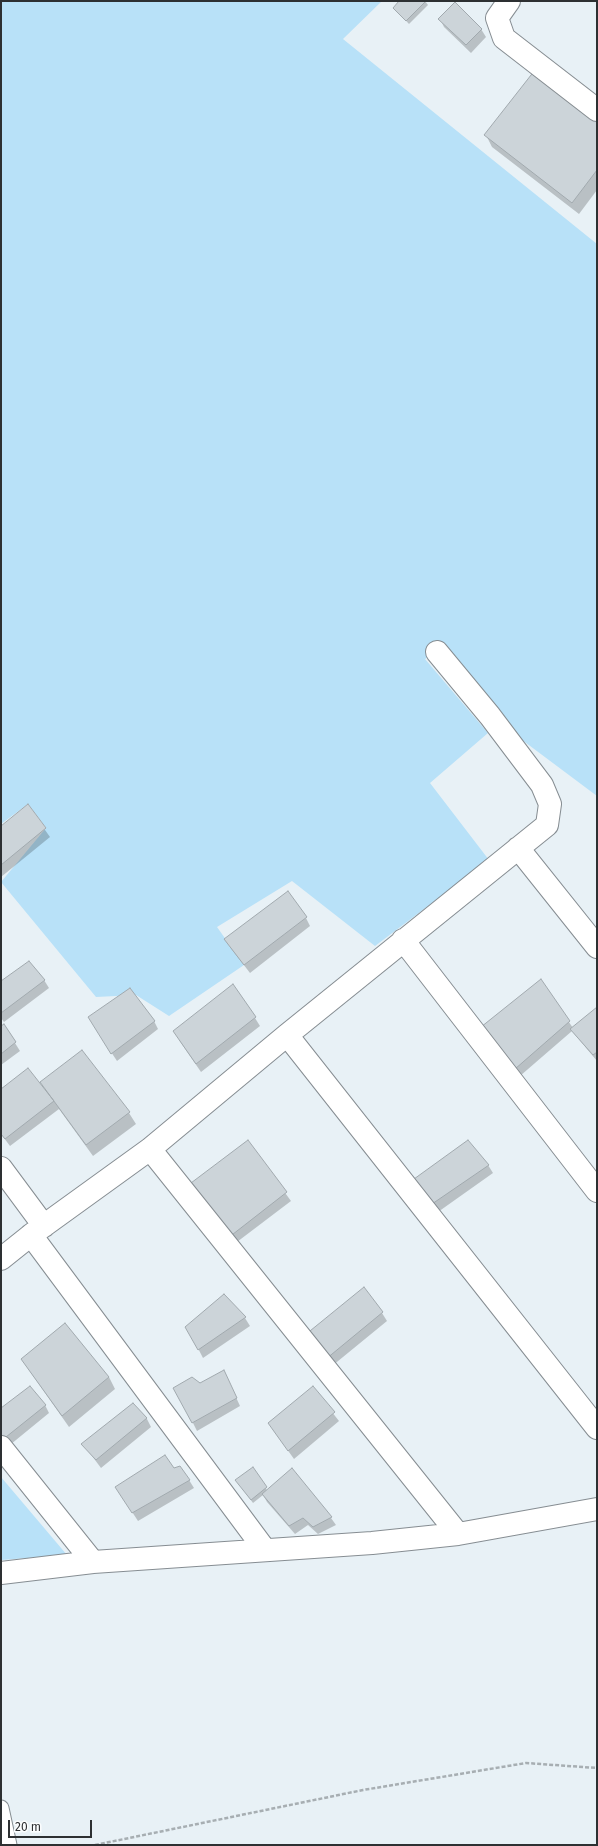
<!DOCTYPE html>
<style>
body{margin:0}
#map{position:relative;width:598px;height:1846px;overflow:hidden;background:#e8f1f6;font-family:"Fira Sans",sans-serif}
canvas{display:block}
.frame{position:absolute;inset:0;border:2px solid #2d3032;pointer-events:none}
.scale{position:absolute;left:8px;top:1820px;width:84px;height:18px;box-sizing:border-box;border:2px solid #2d3032;border-top:0;padding-left:5px;font-size:12px;line-height:14px;white-space:nowrap;color:#2d3032;-webkit-text-stroke:3px #fbfdfe;paint-order:stroke}
</style>
<div id="map">
<canvas width="598" height="1846"></canvas>
<div class="frame"></div>
<div class="scale">20 m</div>
</div>
<script>
const c = document.querySelector('canvas').getContext('2d');
c.lineJoin = 'round';
function fill(path, color) { c.fillStyle = color; c.fill(path, 'evenodd'); }
const shape = rows => new Path2D(rows.map(r => 'M' + r).join(''));
function strokePath(path, color, width, dash) { c.strokeStyle = color; c.lineWidth = width; c.lineCap = dash ? 'butt' : 'round'; c.setLineDash(dash || []); c.stroke(path); }
fill(shape([
 [1,1,382,1,343,39,597,244,597,796,490,716,437,652,425,659,488,733,430,783,489,860,375,946,292,881,217,927,244,965,169,1016,136,995,96,997,1,882,46,828,28,804,1,824],
 [1,1477,67,1555,1,1560]
]), '#b8e1f8');
fill(shape([
 [401,1,425,1,428,5,409,24,394,8],
 [440,19,481,29,486,37,471,53,444,27],
 [597,119,597,190,579,214,492,147,486,135],
 [28,806,50,837,1,877,1,827],
 [306,918,310,926,250,973,230,947],
 [44,980,49,988,4,1022,1,1018,1,983],
 [540,980,573,1028,597,1009,597,1061,572,1031,520,1076,487,1035],
 [255,1018,260,1026,201,1072,179,1040],
 [154,1021,158,1029,117,1061,94,1026],
 [1,1027,15,1043,20,1051,1,1065],
 [1,1090,46,1090,129,1113,136,1124,93,1156,59,1109,10,1146,1,1134],
 [248,1142,291,1201,233,1245,193,1194],
 [488,1165,493,1173,438,1212,420,1187],
 [382,1313,387,1321,332,1366,311,1343],
 [245,1318,250,1326,203,1358,187,1327],
 [22,1360,109,1377,115,1389,69,1427],
 [224,1371,240,1406,197,1431,193,1423,200,1384],
 [313,1388,339,1421,294,1459,274,1431],
 [132,1404,147,1419,151,1427,101,1468,83,1444],
 [45,1405,49,1413,5,1449,1,1410],
 [174,1469,189,1480,194,1488,138,1521,121,1495],
 [292,1469,331,1518,336,1525,318,1534,308,1525,295,1534,267,1502,263,1495,253,1503,239,1484,266,1488,267,1491]
]), '#0003');
const building = shape([
 [399,1,426,1,406,21,393,8,399,1],
 [455,2,482,29,466,45,438,19,455,2],
 [535,70,597,118,597,170,572,203,484,135,535,70],
 [28,804,46,828,1,865,1,826,28,804],
 [288,891,307,917,244,965,224,939,288,891],
 [29,961,45,980,1,1013,1,981,29,961],
 [541,979,570,1021,515,1069,481,1027,541,979],
 [233,984,256,1017,196,1064,173,1031,233,984],
 [130,988,155,1021,111,1054,88,1017,130,988],
 [597,1007,597,1052,593,1055,570,1029,597,1007],
 [4,1024,16,1042,1,1054,1,1026,4,1024],
 [82,1050,130,1112,86,1145,40,1082,82,1050],
 [28,1068,54,1101,5,1139,1,1134,1,1089,28,1068],
 [248,1140,287,1192,228,1238,187,1186,248,1140],
 [468,1140,489,1165,432,1204,414,1179,468,1140],
 [364,1287,383,1312,326,1359,305,1335,364,1287],
 [224,1294,246,1317,198,1350,185,1327,224,1294],
 [65,1323,109,1377,62,1416,21,1359,65,1323],
 [224,1370,237,1398,192,1423,173,1388,192,1377,200,1383,224,1370],
 [30,1386,46,1405,1,1441,1,1408,30,1386],
 [313,1386,335,1412,288,1451,268,1423,313,1386],
 [133,1403,147,1418,96,1460,81,1444,133,1403],
 [165,1455,174,1468,180,1466,190,1480,132,1513,115,1487,165,1455],
 [253,1467,267,1487,251,1500,235,1480,253,1467],
 [292,1468,332,1517,313,1527,303,1518,289,1526,262,1494,292,1468]
]);
fill(building, '#ccd4d9');
strokePath(building, '#a1a9ae', 1);
const service = shape([
 [1,1808,9,1845]
]);
const minor = shape([
 [509,1,497,18,504,38,597,110],
 [518,848,597,947],
 [403,940,597,1191],
 [287,1035,597,1428],
 [150,1149,458,1534],
 [1,1168,44,1226],
 [31,1235,265,1550],
 [1,1259,31,1235,150,1149,287,1035,547,825,550,804,542,785,490,716,437,652],
 [1,1447,93,1562],
 [1,1573,93,1562,372,1543,458,1534,597,1509]
]);
strokePath(service, '#868d92', 17);
strokePath(minor, '#868d92', 24);
strokePath(shape([
 [95,1845,363,1790,526,1763,597,1768]
]), '#a7aeb2', 2.5, [4, 2]);
strokePath(service, '#fff', 15);
strokePath(minor, '#fff', 22);
</script>
